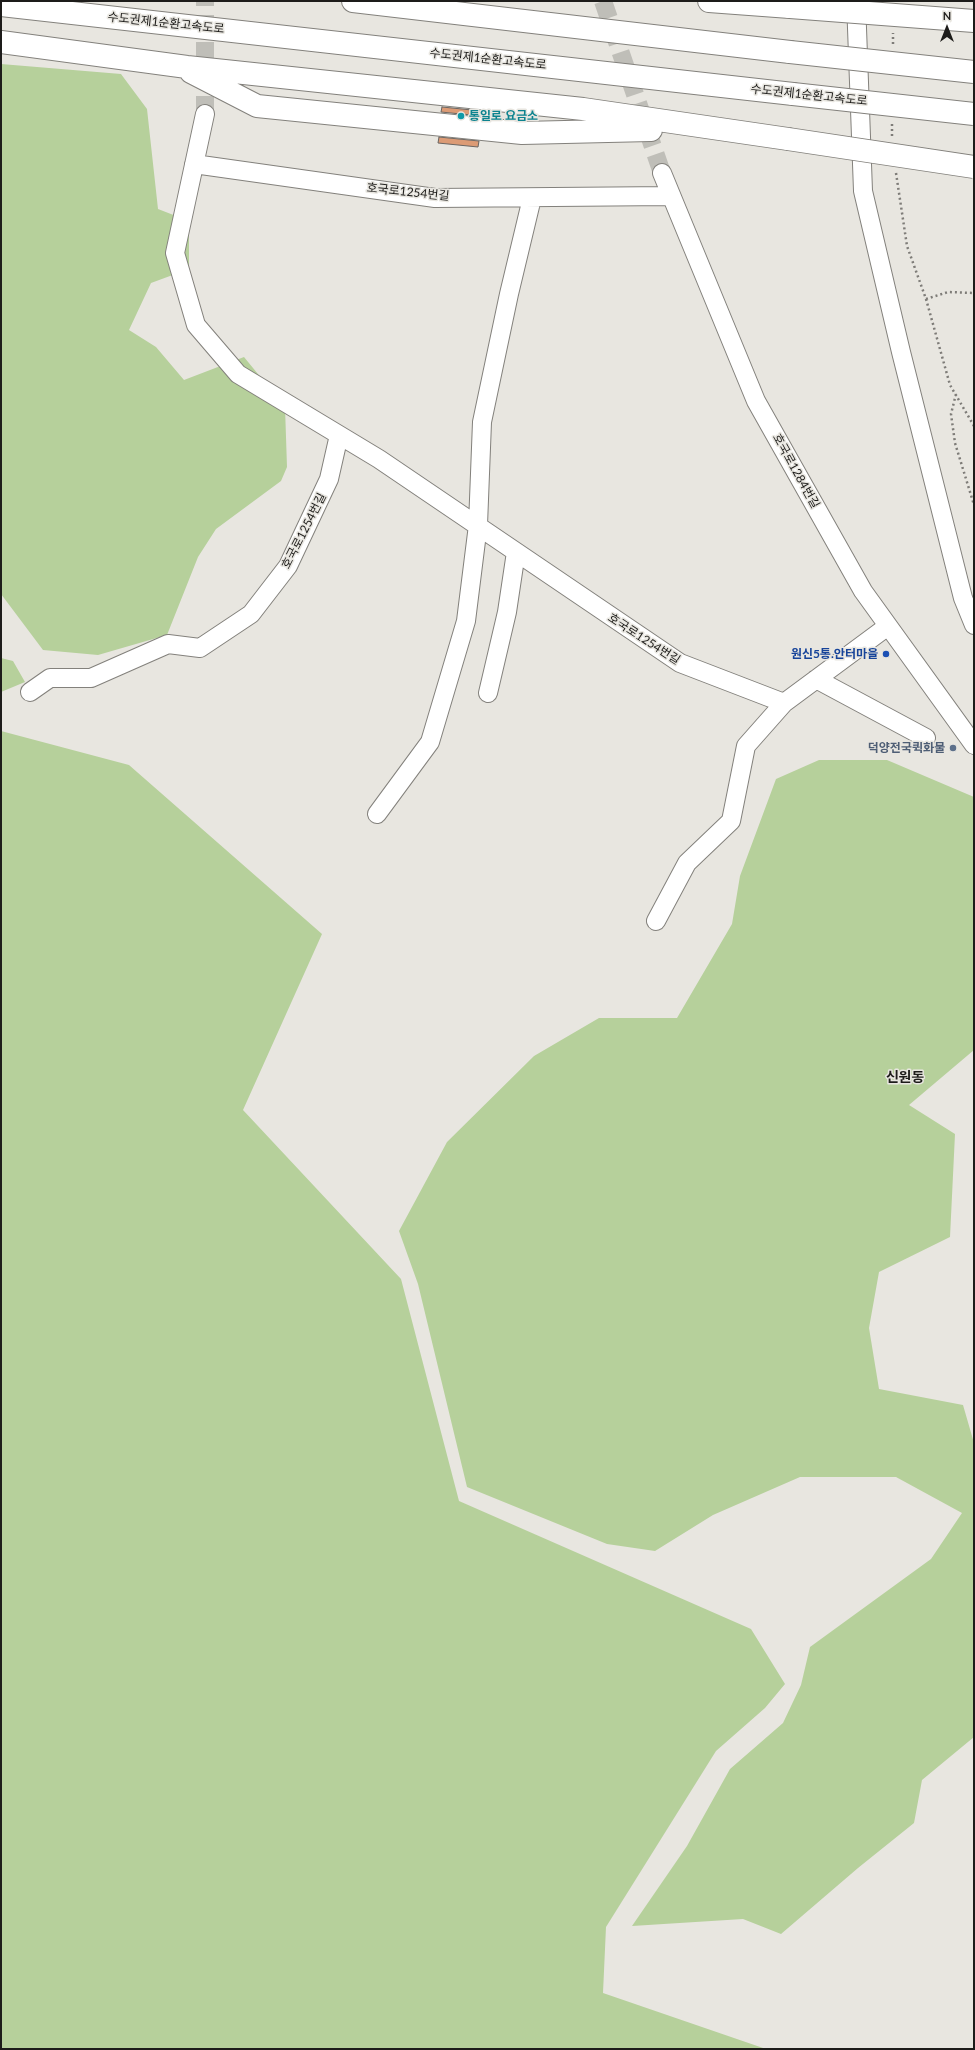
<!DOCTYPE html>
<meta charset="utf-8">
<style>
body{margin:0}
#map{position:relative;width:975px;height:2050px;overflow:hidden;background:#e8e6e0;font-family:Lato,sans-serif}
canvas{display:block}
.frame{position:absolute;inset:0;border:2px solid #1d1c1a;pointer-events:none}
.north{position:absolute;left:927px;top:8px;width:40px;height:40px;-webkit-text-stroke:3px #e8e6e0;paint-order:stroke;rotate:0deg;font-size:11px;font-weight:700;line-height:16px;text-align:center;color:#1d1c1a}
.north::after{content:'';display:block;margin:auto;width:14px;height:18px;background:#1d1c1a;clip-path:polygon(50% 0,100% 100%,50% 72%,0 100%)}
</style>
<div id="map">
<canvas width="975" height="2050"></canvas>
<div class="frame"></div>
<div class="north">N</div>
</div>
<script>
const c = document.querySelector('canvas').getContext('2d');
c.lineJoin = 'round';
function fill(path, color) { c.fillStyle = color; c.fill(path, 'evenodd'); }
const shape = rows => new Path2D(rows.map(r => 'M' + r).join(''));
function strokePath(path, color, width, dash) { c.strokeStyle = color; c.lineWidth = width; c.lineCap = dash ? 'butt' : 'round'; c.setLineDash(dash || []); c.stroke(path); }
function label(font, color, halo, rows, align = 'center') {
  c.font = font + ' Lato,"Noto Sans KR",sans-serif'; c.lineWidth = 3; c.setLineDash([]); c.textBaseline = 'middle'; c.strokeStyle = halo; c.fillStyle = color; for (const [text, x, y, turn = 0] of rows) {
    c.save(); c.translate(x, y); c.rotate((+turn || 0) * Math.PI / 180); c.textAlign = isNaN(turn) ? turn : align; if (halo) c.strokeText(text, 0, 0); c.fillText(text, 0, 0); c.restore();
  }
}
fill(shape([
 [1,64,121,74,147,109,158,209,189,221,189,269,151,283,129,330,156,347,184,380,244,357,285,407,287,467,281,481,216,529,198,557,167,635,98,655,43,650,1,594],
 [1,658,13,661,25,682,1,692],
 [1,731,129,765,322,934,243,1110,401,1279,459,1501,751,1629,785,1684,765,1708,716,1751,606,1927,603,1993,766,2049,1,2049],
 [819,760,887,760,974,797,974,1050,909,1105,955,1134,950,1237,879,1272,869,1328,879,1389,963,1405,974,1443,974,1737,922,1780,914,1823,858,1868,781,1934,743,1919,632,1926,687,1846,730,1769,783,1723,801,1685,810,1647,931,1559,962,1513,896,1477,800,1477,713,1515,655,1551,607,1544,467,1487,418,1284,399,1231,447,1142,534,1056,599,1018,677,1018,732,924,740,876,776,779]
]), '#b6d09b');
const building = shape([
 [442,107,482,111,481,116,441,112,442,107],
 [439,137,479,141,478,147,438,143,439,137]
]);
fill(building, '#dc9b75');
strokePath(building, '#696461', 1);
strokePath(shape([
 [603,1,662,173],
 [205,114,205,1]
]), '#bfbeb8', 18, [18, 9]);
const minor = shape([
 [856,1,863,191,901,352,963,598,974,625],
 [205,114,175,253,196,325,238,374,379,459,680,663,784,703],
 [194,164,435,198,671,196],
 [662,173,756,401,863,591,974,745],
 [816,679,926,738],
 [30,692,50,678,91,678,168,644,200,648,251,614,288,566,329,479,339,435],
 [488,693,507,612,516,552],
 [377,814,430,742,466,621,478,525,482,422,509,294,532,198],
 [656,921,687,863,731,821,746,746,784,703,888,626]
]);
const motorway = shape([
 [353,1,790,52],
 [709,1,790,7],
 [1,5,793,94],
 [1,42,187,67,583,109,788,139],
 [191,72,257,106,522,133,651,130]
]);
strokePath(minor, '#83817c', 20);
strokePath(motorway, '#83817c', 24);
strokePath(shape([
 [893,44,893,33],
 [892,136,892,123],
 [896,173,907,246,926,299,950,385,974,426],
 [926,299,948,292,974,293],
 [956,394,951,414,955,443,974,505]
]), '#7e7c78', 2.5, [2, 3]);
strokePath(minor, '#fff', 18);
strokePath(motorway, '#fff', 22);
const motorwayBridge = shape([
 [790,7,974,21],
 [790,52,974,72],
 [793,94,974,114],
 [788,139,974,167]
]);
strokePath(motorwayBridge, '#83817c', 24, []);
strokePath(motorwayBridge, '#fff', 22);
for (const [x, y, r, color] of [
 [461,116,4,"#0f9aa8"],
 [886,654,4,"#1a4fb4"],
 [953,748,4,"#5c6f8a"]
]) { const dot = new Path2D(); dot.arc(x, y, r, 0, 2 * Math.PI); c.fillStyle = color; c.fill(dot); strokePath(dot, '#e8e6e0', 1.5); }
label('12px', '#1d1c1a', '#e8e6e0', [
 ["수도권제1순환고속도로",166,23,6],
 ["수도권제1순환고속도로",488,59,6],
 ["수도권제1순환고속도로",809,95,6],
 ["호국로1254번길",408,192,6],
 ["호국로1284번길",796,471,61],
 ["호국로1254번길",304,531,-63],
 ["호국로1254번길",644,639,33]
]);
label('bold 12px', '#0d838f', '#e8e6e0', [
 ["통일로 요금소",469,116]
], 'left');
label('bold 12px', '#164399', '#e8e6e0', [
 ["원신5통.안터마을",878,654]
], 'right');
label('bold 12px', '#4e5e75', '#e8e6e0', [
 ["덕양전국퀵화물",945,748]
], 'right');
label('bold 14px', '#1d1c1a', '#e8e6e0', [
 ["신원동",905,1077]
]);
</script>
